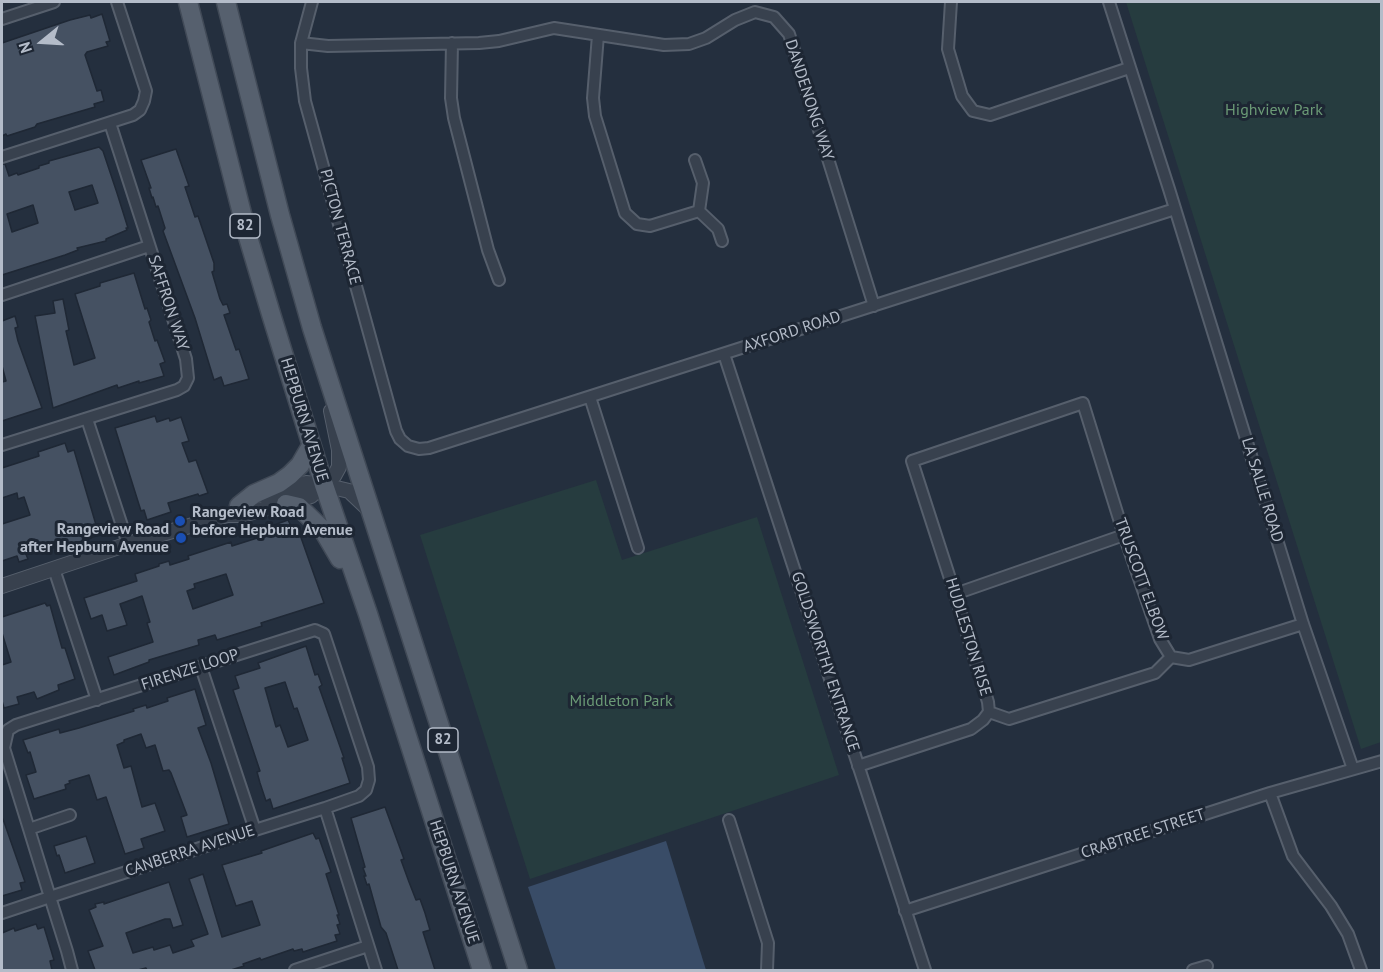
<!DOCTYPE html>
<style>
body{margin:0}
#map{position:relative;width:1383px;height:972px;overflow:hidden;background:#242f3e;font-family:"PT Sans",sans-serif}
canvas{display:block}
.frame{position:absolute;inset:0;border:3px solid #b4bcc9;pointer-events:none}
.north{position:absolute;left:12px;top:12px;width:60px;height:60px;-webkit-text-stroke:4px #1d2633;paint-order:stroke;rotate:252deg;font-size:16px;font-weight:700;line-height:24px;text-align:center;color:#b4bcc9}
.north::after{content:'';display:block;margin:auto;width:21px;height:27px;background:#b4bcc9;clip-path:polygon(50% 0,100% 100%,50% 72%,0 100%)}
</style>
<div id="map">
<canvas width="1383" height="972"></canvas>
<div class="frame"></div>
<div class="north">N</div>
</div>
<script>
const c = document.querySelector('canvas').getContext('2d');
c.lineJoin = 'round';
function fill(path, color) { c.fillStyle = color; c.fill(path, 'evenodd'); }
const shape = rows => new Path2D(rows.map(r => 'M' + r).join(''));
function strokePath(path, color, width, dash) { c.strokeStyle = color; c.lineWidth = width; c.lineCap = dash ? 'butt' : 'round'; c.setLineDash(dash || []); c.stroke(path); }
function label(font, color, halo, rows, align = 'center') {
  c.font = font + ' "PT Sans",sans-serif'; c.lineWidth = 6; c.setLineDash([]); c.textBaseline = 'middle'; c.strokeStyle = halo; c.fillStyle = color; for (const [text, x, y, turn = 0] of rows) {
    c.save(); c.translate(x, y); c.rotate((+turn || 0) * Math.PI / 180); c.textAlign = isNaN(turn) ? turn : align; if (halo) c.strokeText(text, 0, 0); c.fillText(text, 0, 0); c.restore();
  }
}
fill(shape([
 [1126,2,1381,2,1381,742,1361,749],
 [596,480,622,560,757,517,839,775,530,879,420,535]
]), '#263c3f');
fill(shape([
 [666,841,706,970,556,970,528,887]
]), '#394c67');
const building = shape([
 [102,14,110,41,106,42,108,46,87,52,85,55,97,91,101,90,104,101,94,104,95,107,37,124,35,127,7,136,6,134,2,136,2,43,70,20,90,15,91,18,102,14],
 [99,147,103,151,117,193,128,228,126,228,127,230,106,239,106,241,77,248,78,250,65,255,2,275,2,164,5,164,9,176,17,173,18,175,39,168,39,166,49,163,49,161,99,147],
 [92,185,98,203,75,210,69,192,92,185],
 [33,205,38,223,12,232,7,214,33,205],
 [176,149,189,186,185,187,195,217,198,216,214,263,214,271,212,272,220,299,223,305,227,304,230,313,224,315,236,350,239,349,249,379,224,386,221,377,214,380,195,318,163,231,165,228,158,206,156,207,153,197,152,198,149,188,151,188,141,160,176,149],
 [134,273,145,309,147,308,151,320,149,322,155,341,157,340,165,362,160,364,164,376,139,383,139,381,118,388,117,385,53,408,35,316,55,313,53,301,63,299,69,330,66,331,74,365,95,358,75,294,100,286,100,283,134,273],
 [15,316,18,327,15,328,18,341,42,408,2,421,2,382,6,381,2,366,2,321,15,316],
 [155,416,157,422,169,418,170,421,181,417,189,441,182,443,189,462,196,460,208,493,199,496,198,494,168,503,171,512,147,520,144,510,141,511,115,428,155,416],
 [65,443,68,452,74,450,99,535,65,547,63,539,25,552,28,559,19,562,17,556,2,561,2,524,30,515,24,497,18,499,17,493,2,498,2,468,39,456,38,452,65,443],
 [288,520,292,528,295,527,298,529,324,603,261,623,262,626,217,640,215,635,198,640,199,645,149,660,149,662,114,675,108,657,153,642,147,623,150,622,142,596,120,604,127,625,107,631,102,615,91,619,84,598,137,581,135,574,159,566,159,564,169,561,170,565,189,559,188,556,231,542,232,546,276,532,274,525,288,520],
 [226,574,233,595,193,609,187,591,195,588,194,584,226,574],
 [45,603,47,606,50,605,62,648,65,648,75,679,58,685,59,690,37,699,34,692,17,697,19,704,4,708,2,701,2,665,11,662,2,633,2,617,45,603],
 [306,646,315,675,318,674,322,685,319,687,344,758,342,758,350,783,273,809,270,799,266,801,260,783,257,772,260,771,233,690,239,688,235,676,260,668,258,663,306,646],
 [285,682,294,709,297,708,308,740,288,747,280,725,276,727,265,688,285,682],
 [195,689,206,725,198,728,211,763,229,824,187,837,181,817,187,815,171,773,169,770,163,771,155,745,146,748,141,734,124,740,124,742,117,745,124,768,131,766,142,807,155,803,165,831,141,839,144,848,125,854,106,797,97,800,89,775,69,781,70,783,65,785,66,789,34,799,26,775,36,772,30,752,28,753,23,740,59,729,60,733,79,728,134,711,133,709,146,705,147,708,168,701,167,698,195,689],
 [385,807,404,859,401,860,409,882,416,900,420,899,425,913,430,930,423,932,435,970,398,970,386,933,381,927,369,884,367,885,364,876,366,876,363,868,365,867,351,818,385,807],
 [2,819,3,819,25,882,20,883,22,890,2,896,2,819],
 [313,833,316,839,319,838,331,872,326,874,339,915,337,915,340,924,337,925,340,934,335,935,337,941,303,952,302,949,294,951,293,949,261,960,260,958,243,964,244,966,231,970,147,970,146,968,138,970,95,970,88,951,103,946,89,910,96,907,95,904,104,902,104,904,169,882,183,925,173,928,170,919,165,919,126,933,133,953,153,947,154,950,170,945,173,953,194,946,191,940,208,934,189,879,203,874,222,937,260,925,252,901,236,906,222,865,262,853,261,851,313,833],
 [86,836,95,863,65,873,59,855,57,856,54,846,86,836],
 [36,924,38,929,44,927,54,960,50,961,52,970,2,970,2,933,14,928,15,931,36,924]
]);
fill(building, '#455162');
strokePath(building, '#1f2835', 1.5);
const minor = shape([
 [312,2,301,43,301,68,305,101,396,431,400,439,408,446,419,449,429,448,1175,209],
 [951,2,948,49,962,96,973,111,990,115,1129,68],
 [1109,2,1169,189,1303,624,1353,769],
 [2,19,54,2],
 [598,35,593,98,595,116,625,213,637,224,650,226,699,211],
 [301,43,328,46,479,43,499,41,554,28,664,45,689,44,706,38,735,20,755,12,774,17,789,34,874,306],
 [452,43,451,98,454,118,488,250,499,280],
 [2,157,133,115,140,110,144,101,146,91,117,2],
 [695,160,703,183,699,211,718,229,722,241],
 [2,295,149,246],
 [724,354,925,970],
 [590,397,638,548],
 [87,419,128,544],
 [2,445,177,390,184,386,188,378,186,359,110,123],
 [54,569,97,700],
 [955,594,1124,535],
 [201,667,255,830],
 [989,712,1009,719,1155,673,1171,657],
 [858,766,971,729,983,720,989,712,988,702,955,594,912,461,1083,403,1124,535,1160,639,1171,657,1189,660,1303,624],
 [1270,793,1293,856,1331,906,1348,934,1361,970],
 [325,808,376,970],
 [729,820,768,943,767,970],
 [29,829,70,815],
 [905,911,1270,793,1382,761],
 [2,913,50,897,255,830,325,808,359,796,366,790,369,780,368,767,324,634,315,630,16,725,8,730,4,748,50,897,67,951,72,970],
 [295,970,368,946],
 [1193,970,1207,966]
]);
const tertiary = shape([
 [266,497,306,483,324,485,349,491,368,509],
 [2,586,128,544,227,515,242,515,311,496,334,476,339,467,339,450,331,411]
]);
const primary = shape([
 [188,2,248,237,271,314,324,485,368,614,482,970],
 [226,2,280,215,312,328,518,970],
 [286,504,299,507,323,530,340,559],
 [239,506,254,494,279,483,290,475,300,465,311,446]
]);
strokePath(minor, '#565f6c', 14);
strokePath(tertiary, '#565f6c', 16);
strokePath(primary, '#414a57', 21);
strokePath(minor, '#38414e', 10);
strokePath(tertiary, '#38414e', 14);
strokePath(primary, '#56606e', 18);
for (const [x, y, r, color] of [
 [180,521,6,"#1a4fb4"],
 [181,538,6,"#1a4fb4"]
]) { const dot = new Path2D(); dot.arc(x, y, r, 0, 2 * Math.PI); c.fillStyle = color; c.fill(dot); strokePath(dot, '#1d2633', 2); }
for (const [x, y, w] of [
 [245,226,30],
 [443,740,30]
]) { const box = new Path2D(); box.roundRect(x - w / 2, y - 12, w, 24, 4.5); c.fillStyle = '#1d2633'; c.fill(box); strokePath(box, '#b4bcc9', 1.5); }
label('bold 15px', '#b4bcc9', null, [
 ["82",245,226],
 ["82",443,740]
]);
label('16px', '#b4bcc9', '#1d2633', [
 ["DANDENONG WAY",809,100,72],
 ["PICTON TERRACE",340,227,75],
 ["SAFFRON WAY",168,303,72],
 ["AXFORD ROAD",792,332,-18],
 ["HEPBURN AVENUE",304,420,73],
 ["LA SALLE ROAD",1262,490,73],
 ["TRUSCOTT ELBOW",1141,579,70],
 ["HUDLESTON RISE",968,637,73],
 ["GOLDSWORTHY ENTRANCE",825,662,72],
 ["FIRENZE LOOP",190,670,-18],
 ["CRABTREE STREET",1143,834,-18],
 ["CANBERRA AVENUE",190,851,-18],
 ["HEPBURN AVENUE",454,882,72]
]);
label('16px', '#6b9a76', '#1d2633', [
 ["Highview Park",1274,110],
 ["Middleton Park",621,701]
]);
label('bold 16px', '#b4bcc9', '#1d2633', [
 ["Rangeview Road",192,512],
 ["before Hepburn Avenue",192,530],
 ["Rangeview Road",169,529,"right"],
 ["after Hepburn Avenue",169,547,"right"]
], 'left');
</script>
